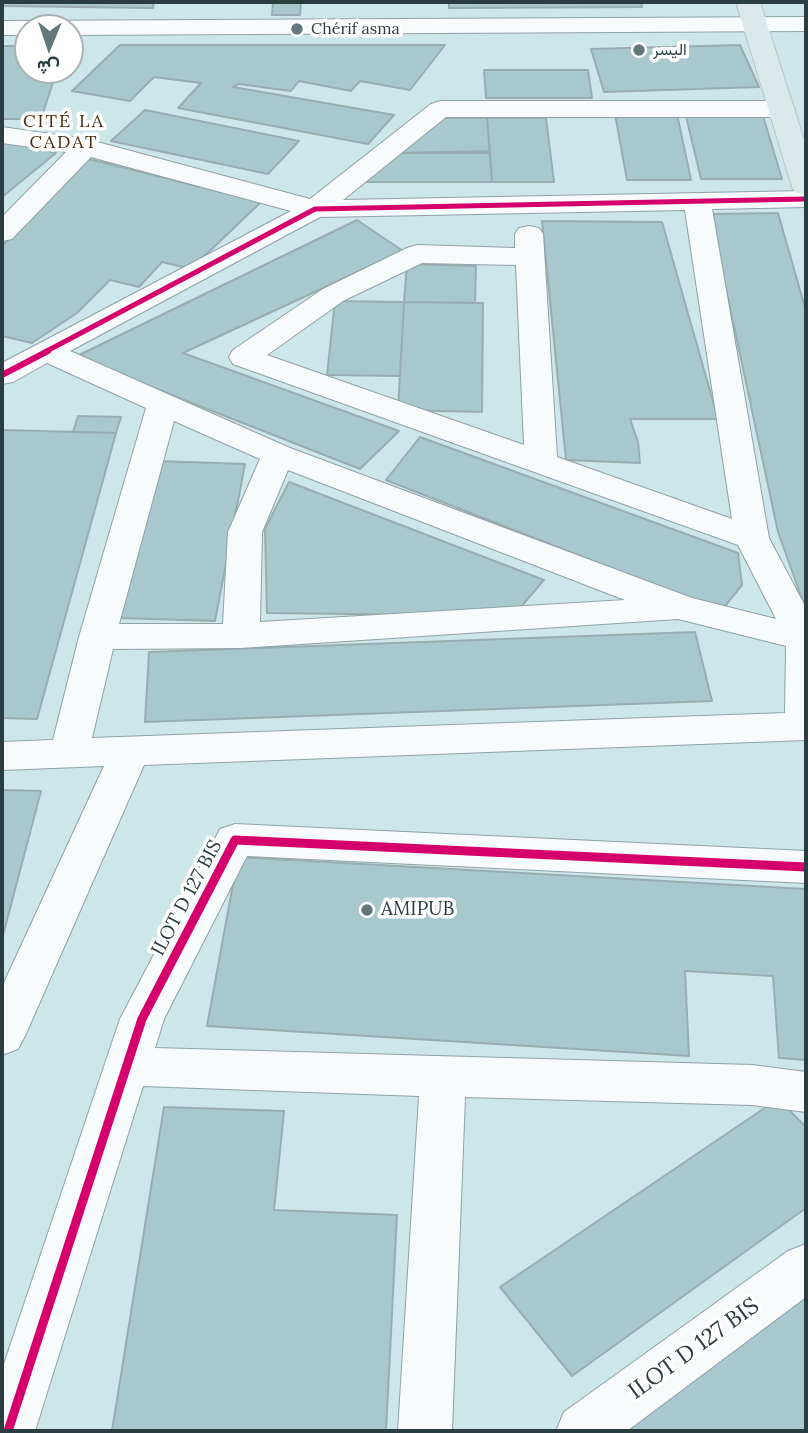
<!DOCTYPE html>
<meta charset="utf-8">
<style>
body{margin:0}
#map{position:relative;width:808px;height:1433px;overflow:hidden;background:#cde6ea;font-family:Lora,Vazirmatn,serif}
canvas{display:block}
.frame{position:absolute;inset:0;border:4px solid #2a3d40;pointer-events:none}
.north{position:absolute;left:14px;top:14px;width:70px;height:70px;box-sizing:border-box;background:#fff;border:2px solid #aab1b3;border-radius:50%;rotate:182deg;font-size:19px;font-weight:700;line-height:28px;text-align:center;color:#2a3d40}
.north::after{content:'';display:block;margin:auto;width:24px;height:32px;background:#63787c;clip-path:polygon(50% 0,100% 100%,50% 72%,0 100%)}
</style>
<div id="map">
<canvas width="808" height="1433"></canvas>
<div class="frame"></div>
<div class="north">ش</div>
</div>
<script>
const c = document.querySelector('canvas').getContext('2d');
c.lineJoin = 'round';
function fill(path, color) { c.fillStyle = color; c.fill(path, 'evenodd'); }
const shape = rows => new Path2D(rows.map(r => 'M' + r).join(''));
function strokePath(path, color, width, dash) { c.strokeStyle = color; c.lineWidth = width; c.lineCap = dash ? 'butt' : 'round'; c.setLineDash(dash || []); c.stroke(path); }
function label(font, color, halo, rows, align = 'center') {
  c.font = font + ' Lora,Vazirmatn,serif'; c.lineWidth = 7; c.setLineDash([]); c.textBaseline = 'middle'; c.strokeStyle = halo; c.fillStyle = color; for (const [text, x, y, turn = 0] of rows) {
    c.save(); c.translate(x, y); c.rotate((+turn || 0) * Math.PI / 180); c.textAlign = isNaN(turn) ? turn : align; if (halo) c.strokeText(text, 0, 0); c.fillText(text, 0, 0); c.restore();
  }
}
const building = shape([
 [2,2,154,2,153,8,2,6,2,2],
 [273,2,301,2,300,15,272,15,273,2],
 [449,2,641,2,642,7,449,8,449,2],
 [120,45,445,45,410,90,360,81,351,91,299,81,291,91,239,84,233,87,394,115,368,144,178,108,201,83,154,77,130,101,72,91,120,45],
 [740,45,759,87,604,92,591,49,740,45],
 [2,46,28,46,28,70,57,70,41,119,2,119,2,46],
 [484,70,588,70,592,98,486,98,484,70],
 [145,110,299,141,268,174,111,141,145,110],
 [615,114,677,114,691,180,627,180,615,114],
 [686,116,763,116,782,179,701,179,686,116],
 [438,118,487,118,490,153,397,153,438,118],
 [487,118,546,118,554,182,492,182,487,118],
 [2,140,56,153,2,197,2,140],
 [490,151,492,182,363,182,397,153,490,151],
 [89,159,261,202,191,269,162,262,139,287,110,280,77,313,32,343,2,336,2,246,89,159],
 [778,213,806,311,806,610,778,532,710,214,778,213],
 [357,220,403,251,183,353,399,431,360,469,75,357,357,220],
 [542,221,662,222,718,419,630,419,638,442,640,463,566,460,542,221],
 [407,264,476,266,475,303,404,302,407,264],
 [335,301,404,302,400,376,327,375,335,301],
 [404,302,483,303,482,412,398,410,404,302],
 [78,416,121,417,116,433,73,432,78,416],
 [2,430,116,433,37,719,2,718,2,430],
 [420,437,738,553,742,585,721,611,386,480,420,437],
 [158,461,245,464,215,621,120,618,158,461],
 [289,482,544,580,513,616,267,613,265,529,289,482],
 [695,632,712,701,145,722,149,652,695,632],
 [2,790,41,791,2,939,2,790],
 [238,857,806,889,806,1060,779,1058,773,976,685,971,689,1056,207,1026,238,857],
 [778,1099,806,1127,806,1208,572,1376,500,1287,778,1099],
 [164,1107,284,1111,274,1210,397,1215,386,1431,112,1431,164,1107],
 [806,1297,806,1431,625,1431,806,1297]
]);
fill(building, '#a8c8cd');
strokePath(building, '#99adb0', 2);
const minor = shape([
 [806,17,806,31,70,35,70,28,28,28,28,35,2,35,2,21,806,17],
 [440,101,782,101,791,104,795,109,791,114,782,117,446,117,343,200,806,191,806,207,712,209,769,538,806,608,806,740,144,765,25,1036,18,1049,2,1055,2,987,104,766,2,770,2,742,53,740,79,637,146,408,47,363,13,382,2,384,2,363,291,211,91,157,12,239,2,241,2,217,66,152,2,143,2,127,86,139,310,199,431,104,440,101],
 [685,210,732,519,557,457,543,234,539,228,529,226,519,228,515,234,515,248,417,245,407,248,323,289,233,350,229,357,233,364,738,545,776,619,692,598,290,448,70,351,320,217,685,210],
 [422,263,516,265,524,445,267,355,343,301,422,263],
 [174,421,260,459,228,532,223,624,119,624,174,421],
 [288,470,625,600,260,622,262,532,288,470],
 [678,619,786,646,785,713,92,738,113,649,241,648,678,619],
 [235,824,806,851,806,883,247,856,164,1019,155,1048,752,1065,806,1072,806,1112,752,1105,465,1097,452,1431,398,1431,419,1096,143,1086,35,1431,2,1431,2,1370,120,1019,220,829,235,824],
 [806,1244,806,1297,627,1431,556,1431,564,1412,788,1251,806,1244]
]);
const major = shape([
 [736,2,760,2,806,146,806,195,796,193,792,187,736,2]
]);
strokePath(minor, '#8fa2a6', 2);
strokePath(major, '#b7c4c7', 2);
fill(minor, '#f8fbfc');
fill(major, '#dce9eb');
strokePath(shape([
 [45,352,315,209,806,199]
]), '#d6006c', 5);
strokePath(shape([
 [2,375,48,351]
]), '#d6006c', 6);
strokePath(shape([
 [8,1431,142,1019,235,840,806,867]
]), '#d6006c', 9);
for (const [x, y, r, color] of [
 [297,29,7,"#63787c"],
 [639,50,7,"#63787c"],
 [367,910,7,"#63787c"]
]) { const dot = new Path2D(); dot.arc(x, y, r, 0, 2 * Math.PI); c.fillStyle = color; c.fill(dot); strokePath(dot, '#fff', 2.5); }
label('16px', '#2a3d40', '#fff', [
 ["Chérif asma",311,29],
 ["اليسر",653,50]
], 'left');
c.letterSpacing = '2px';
label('18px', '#4a2c10', '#fff', [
 ["CITÉ LA",64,122],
 ["CADAT",64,143]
]);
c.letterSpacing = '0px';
label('19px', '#2a3d40', '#fff', [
 ["ILOT D 127 BIS",187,898,-62]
]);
label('19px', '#2a3d40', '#fff', [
 ["AMIPUB",381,910]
], 'left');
label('23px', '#2a3d40', '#fff', [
 ["ILOT D 127 BIS",694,1349,-36]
]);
</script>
